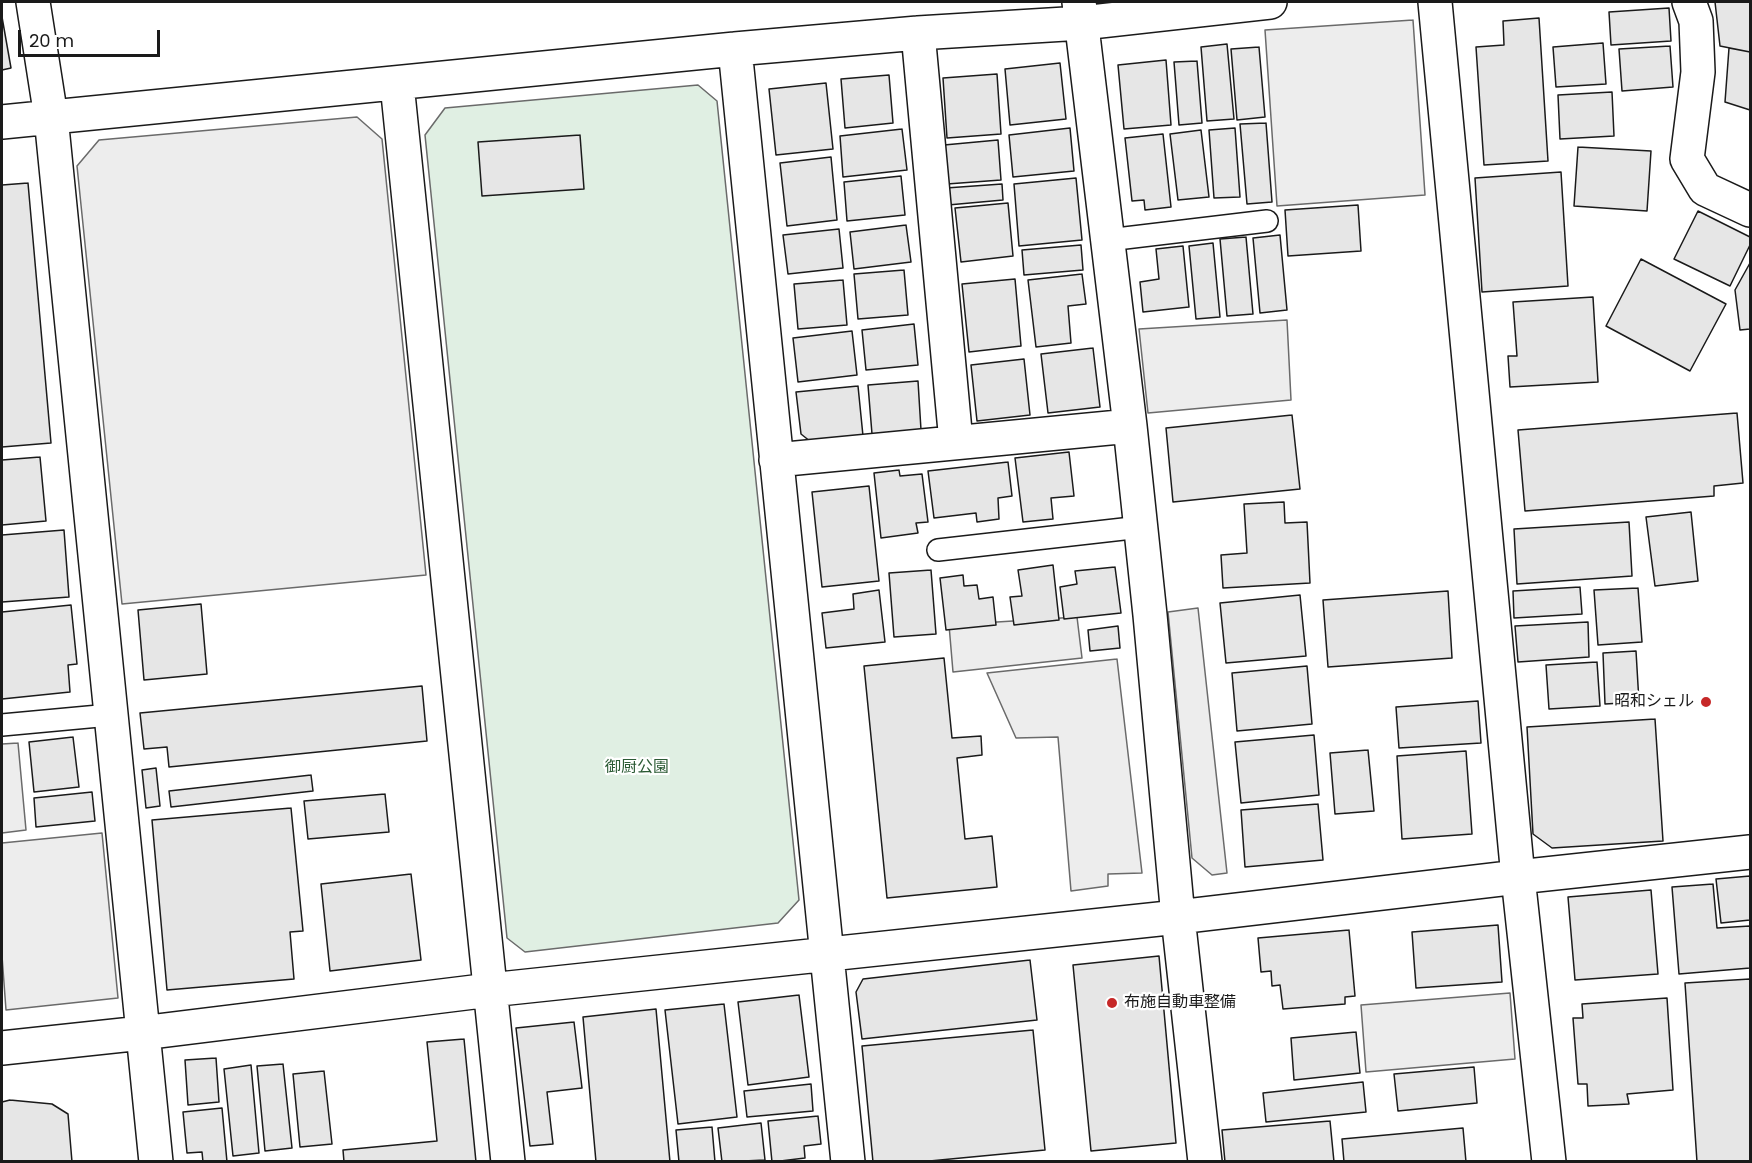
<!DOCTYPE html>
<meta charset="utf-8">
<style>
body{margin:0}
#map{position:relative;width:1752px;height:1163px;overflow:hidden;background:#fff;font-family:Poppins,sans-serif}
canvas{display:block}
.frame{position:absolute;inset:0;border:3px solid #1a1a1a;pointer-events:none}
.scale{position:absolute;left:18px;top:30px;width:142px;height:27px;box-sizing:border-box;border:3px solid #1a1a1a;border-top:0;padding-left:8px;font-size:18px;line-height:21px;white-space:nowrap;color:#1a1a1a;-webkit-text-stroke:4px #fff;paint-order:stroke}
</style>
<div id="map">
<canvas width="1752" height="1163"></canvas>
<div class="frame"></div>
<div class="scale">20 m</div>
</div>
<script>
const c = document.querySelector('canvas').getContext('2d');
c.lineJoin = 'round';
function fill(path, color) { c.fillStyle = color; c.fill(path, 'evenodd'); }
const shape = rows => new Path2D(rows.map(r => 'M' + r).join(''));
function strokePath(path, color, width, dash) { c.strokeStyle = color; c.lineWidth = width; c.lineCap = dash ? 'butt' : 'round'; c.setLineDash(dash || []); c.stroke(path); }
function label(font, color, halo, rows, align = 'center') {
  c.font = font + ' Poppins,"Noto Sans JP",sans-serif'; c.lineWidth = 4.5; c.setLineDash([]); c.textBaseline = 'middle'; c.strokeStyle = halo; c.fillStyle = color; for (const [text, x, y, turn = 0] of rows) {
    c.save(); c.translate(x, y); c.rotate((+turn || 0) * Math.PI / 180); c.textAlign = isNaN(turn) ? turn : align; if (halo) c.strokeText(text, 0, 0); c.fillText(text, 0, 0); c.restore();
  }
}
const green = shape([
 [698,85,717,101,799,900,778,923,525,952,507,938,425,135,445,108,698,85]
]);
fill(green, '#e0efe3');
strokePath(green, '#6a6a6a', 1.5);
const parking = shape([
 [1413,20,1425,195,1277,206,1265,30,1413,20],
 [357,117,382,139,426,575,122,604,77,166,99,140,357,117],
 [1287,320,1291,400,1148,413,1139,329,1287,320],
 [1198,608,1227,873,1212,875,1192,858,1168,612,1198,608],
 [1077,617,1082,658,953,672,949,625,1077,617],
 [1117,659,1142,873,1108,874,1108,886,1071,891,1058,737,1016,738,987,673,1117,659],
 [18,743,26,830,2,833,2,744,18,743],
 [102,833,118,998,6,1010,2,956,2,843,102,833],
 [1510,993,1515,1059,1366,1072,1361,1005,1510,993]
]);
fill(parking, '#ededed');
strokePath(parking, '#6a6a6a', 1.5);
const building = shape([
 [1715,2,1750,2,1750,52,1720,46,1715,2],
 [1669,8,1671,41,1611,45,1609,12,1669,8],
 [2,17,11,68,2,70,2,17],
 [1539,18,1548,161,1484,165,1476,47,1504,45,1503,21,1539,18],
 [1603,43,1606,84,1556,87,1553,47,1603,43],
 [1227,44,1234,119,1207,121,1201,47,1227,44],
 [1670,46,1673,87,1622,91,1619,49,1670,46],
 [1259,47,1265,117,1237,120,1231,49,1259,47],
 [1729,48,1750,52,1750,110,1725,102,1729,48],
 [1166,60,1171,125,1124,129,1118,65,1166,60],
 [1197,61,1202,123,1179,125,1174,62,1197,61],
 [1060,63,1066,119,1010,125,1005,69,1060,63],
 [997,74,1001,134,947,138,943,78,997,74],
 [889,75,893,123,845,128,841,79,889,75],
 [826,83,833,149,776,155,769,89,826,83],
 [1612,92,1614,136,1560,139,1558,95,1612,92],
 [1266,123,1272,202,1247,204,1240,124,1266,123],
 [1070,128,1074,171,1013,177,1009,135,1070,128],
 [1235,128,1240,197,1214,198,1209,130,1235,128],
 [902,129,907,170,843,177,840,136,902,129],
 [1201,130,1209,197,1178,200,1170,134,1201,130],
 [1163,134,1171,207,1145,210,1144,200,1132,201,1125,138,1163,134],
 [580,135,584,189,482,196,478,142,580,135],
 [998,140,1001,180,947,184,944,145,998,140],
 [1578,147,1651,151,1647,211,1574,206,1578,147],
 [831,157,837,220,787,226,780,163,831,157],
 [1561,172,1568,286,1482,292,1475,178,1561,172],
 [901,176,905,215,847,221,844,182,901,176],
 [1076,178,1082,240,1019,246,1014,184,1076,178],
 [28,183,51,443,2,447,2,185,28,183],
 [1002,184,1003,200,948,205,946,188,1002,184],
 [1008,203,1013,256,961,262,955,208,1008,203],
 [1358,205,1361,251,1288,256,1285,210,1358,205],
 [1698,211,1750,237,1750,245,1730,286,1674,259,1698,211],
 [906,225,911,262,854,269,850,232,906,225],
 [839,229,843,268,788,274,783,235,839,229],
 [1280,235,1287,310,1260,313,1253,238,1280,235],
 [1246,237,1253,314,1227,316,1220,239,1246,237],
 [1213,243,1220,317,1196,319,1189,246,1213,243],
 [1081,245,1083,270,1024,275,1022,250,1081,245],
 [1183,246,1189,307,1143,312,1140,282,1159,279,1156,249,1183,246],
 [1641,259,1726,304,1690,371,1606,326,1641,259],
 [1750,263,1750,329,1740,330,1735,290,1750,263],
 [904,270,908,315,858,319,854,274,904,270],
 [1082,274,1086,304,1068,306,1071,343,1036,347,1028,280,1082,274],
 [1015,279,1021,346,969,352,962,284,1015,279],
 [843,280,847,325,798,329,794,284,843,280],
 [1593,297,1598,382,1510,387,1508,356,1517,356,1513,302,1593,297],
 [914,324,918,365,866,370,862,330,914,324],
 [852,331,857,375,798,382,793,338,852,331],
 [1093,348,1100,407,1048,413,1041,354,1093,348],
 [1024,359,1030,415,977,421,971,365,1024,359],
 [918,381,921,430,872,434,868,385,918,381],
 [858,386,863,436,811,442,801,434,796,392,858,386],
 [1737,413,1743,483,1714,486,1714,496,1525,511,1518,430,1737,413],
 [1292,415,1300,489,1173,502,1166,428,1292,415],
 [1069,452,1074,496,1051,498,1053,519,1023,522,1015,458,1069,452],
 [40,457,46,521,2,525,2,460,40,457],
 [1008,462,1012,496,998,498,999,519,977,522,976,513,934,518,928,471,1008,462],
 [899,470,900,476,922,474,928,522,916,523,918,533,881,538,874,473,899,470],
 [869,486,879,581,822,587,812,492,869,486],
 [1284,502,1285,523,1307,522,1310,583,1223,588,1221,555,1247,553,1244,504,1284,502],
 [1691,512,1698,581,1655,586,1646,517,1691,512],
 [1629,522,1632,576,1517,584,1514,529,1629,522],
 [64,530,69,597,2,602,2,535,64,530],
 [1053,565,1059,620,1014,625,1010,597,1022,596,1018,570,1053,565],
 [1115,567,1121,613,1064,619,1060,587,1077,584,1075,571,1115,567],
 [931,570,936,634,894,637,889,573,931,570],
 [963,575,964,586,977,585,979,599,993,597,996,625,946,630,940,578,963,575],
 [1580,587,1582,614,1514,618,1513,591,1580,587],
 [1638,588,1642,642,1598,645,1594,590,1638,588],
 [879,590,885,642,826,648,822,613,854,609,853,594,879,590],
 [1448,591,1452,658,1328,667,1323,600,1448,591],
 [1300,595,1306,656,1226,663,1220,603,1300,595],
 [201,604,207,674,144,680,138,610,201,604],
 [71,605,77,664,68,665,70,692,2,699,2,612,71,605],
 [1588,622,1589,657,1518,662,1515,626,1588,622],
 [1118,626,1120,648,1090,651,1088,630,1118,626],
 [1636,651,1639,702,1605,704,1603,653,1636,651],
 [944,658,952,738,981,736,982,755,957,758,965,839,992,836,997,887,887,898,864,666,944,658],
 [1597,662,1600,706,1549,709,1546,665,1597,662],
 [1307,666,1312,724,1237,731,1232,673,1307,666],
 [422,686,427,741,169,767,167,747,144,749,140,713,422,686],
 [1478,701,1481,743,1399,748,1396,707,1478,701],
 [1655,719,1663,841,1552,848,1533,834,1527,727,1655,719],
 [1314,735,1319,795,1241,803,1235,742,1314,735],
 [73,737,79,787,34,792,29,742,73,737],
 [1368,750,1374,811,1335,814,1330,753,1368,750],
 [1466,751,1472,834,1402,839,1397,756,1466,751],
 [156,768,160,806,146,808,142,770,156,768],
 [311,775,313,791,171,807,169,791,311,775],
 [92,792,95,821,36,827,34,798,92,792],
 [385,794,389,832,308,839,304,801,385,794],
 [1318,804,1323,860,1245,867,1241,810,1318,804],
 [291,808,303,931,290,932,294,979,167,990,152,820,291,808],
 [411,874,421,960,330,971,321,884,411,874],
 [1750,876,1750,920,1721,923,1716,879,1750,876],
 [1713,884,1717,928,1750,926,1750,968,1679,974,1672,887,1713,884],
 [1651,890,1658,974,1575,980,1568,897,1651,890],
 [1498,925,1502,982,1416,988,1412,932,1498,925],
 [1349,930,1355,996,1345,997,1345,1004,1283,1009,1280,985,1272,986,1271,971,1261,972,1258,938,1349,930],
 [1159,956,1176,1143,1091,1151,1073,965,1159,956],
 [1030,960,1037,1020,862,1039,856,992,863,979,1030,960],
 [1750,979,1750,1162,1697,1162,1685,983,1750,979],
 [799,995,809,1077,748,1085,738,1002,799,995],
 [1667,998,1673,1090,1627,1094,1629,1104,1588,1106,1587,1084,1578,1084,1573,1018,1583,1018,1582,1004,1667,998],
 [724,1004,737,1117,678,1124,665,1010,724,1004],
 [656,1009,670,1162,596,1162,583,1017,656,1009],
 [574,1022,582,1088,547,1092,553,1144,530,1146,516,1028,574,1022],
 [1033,1030,1045,1150,919,1162,873,1162,862,1046,1033,1030],
 [1356,1032,1360,1073,1294,1080,1291,1038,1356,1032],
 [464,1039,476,1162,344,1162,343,1150,437,1141,427,1042,464,1039],
 [216,1058,219,1102,188,1105,185,1060,216,1058],
 [283,1064,292,1148,265,1151,257,1066,283,1064],
 [251,1065,259,1153,233,1156,224,1069,251,1065],
 [1474,1067,1477,1103,1398,1111,1394,1074,1474,1067],
 [324,1071,332,1144,300,1147,293,1074,324,1071],
 [1363,1082,1366,1112,1266,1122,1263,1093,1363,1082],
 [811,1084,813,1111,747,1117,744,1091,811,1084],
 [10,1100,52,1104,68,1114,72,1162,2,1162,2,1102,10,1100],
 [222,1108,227,1162,203,1162,202,1152,187,1153,183,1112,222,1108],
 [818,1116,821,1144,804,1146,805,1158,772,1162,768,1121,818,1116],
 [1330,1121,1334,1162,1225,1162,1222,1130,1330,1121],
 [761,1123,765,1160,722,1162,718,1128,761,1123],
 [712,1127,715,1162,679,1162,676,1130,712,1127],
 [1463,1128,1466,1162,1344,1162,1342,1139,1463,1128]
]);
fill(building, '#e6e6e6');
strokePath(building, '#1a1a1a', 1.5);
const service = shape([
 [1108,240,1267,221],
 [938,550,1141,527],
 [2,725,110,715]
]);
const minor = shape([
 [33,2,51,117,156,1162],
 [1079,2,1130,426,1150,615,1178,917,1205,1162],
 [1435,2,1518,877,1549,1162],
 [1689,2,1696,21,1698,72,1687,159,1705,189,1750,210],
 [918,33,956,442],
 [735,49,848,1162],
 [397,84,508,1162],
 [2,122,735,49,918,33,1082,23,1270,2],
 [776,460,1130,426],
 [2,1048,142,1033,490,990,1178,917,1518,877,1750,852]
]);
strokePath(service, '#1a1a1a', 24);
strokePath(minor, '#1a1a1a', 36);
strokePath(service, '#fff', 21);
strokePath(minor, '#fff', 33);
for (const [x, y, r, color] of [
 [1706,702,6,"#c62828"],
 [1112,1003,6,"#c62828"]
]) { const dot = new Path2D(); dot.arc(x, y, r, 0, 2 * Math.PI); c.fillStyle = color; c.fill(dot); strokePath(dot, '#fff', 2); }
label('16px', '#1a1a1a', '#fff', [
 ["昭和シェル",1694,702],
 ["布施自動車整備",1124,1003,"left"]
], 'right');
label('16px', '#2b5a34', '#fff', [
 ["御厨公園",637,768]
]);
</script>
